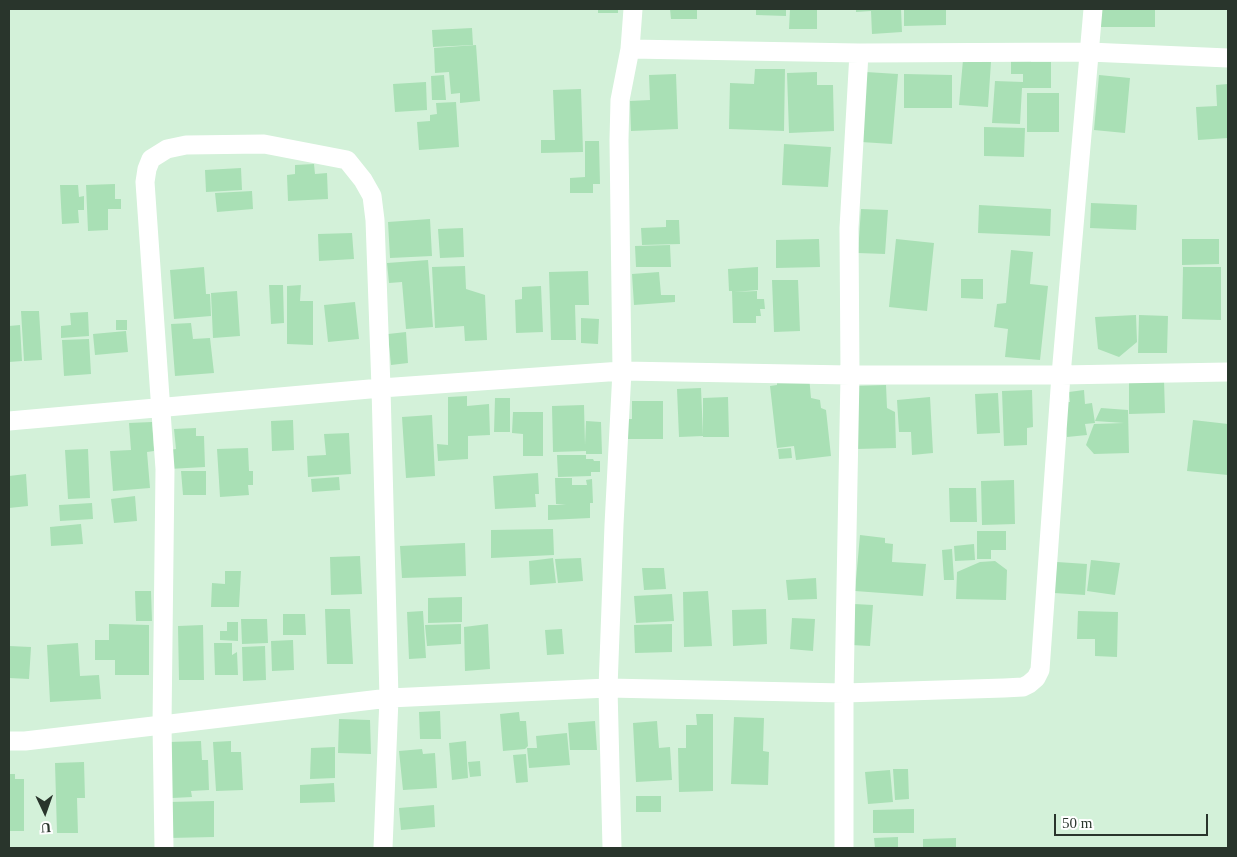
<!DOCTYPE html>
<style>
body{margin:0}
#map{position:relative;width:1237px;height:857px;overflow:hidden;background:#d3f1d9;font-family:Georgia,serif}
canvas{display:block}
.frame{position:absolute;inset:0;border:10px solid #29352c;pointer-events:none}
.north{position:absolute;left:20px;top:787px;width:50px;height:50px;-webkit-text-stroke:4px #fff;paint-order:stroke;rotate:177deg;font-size:14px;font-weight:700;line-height:20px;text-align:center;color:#29352c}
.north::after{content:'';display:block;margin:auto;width:18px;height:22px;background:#29352c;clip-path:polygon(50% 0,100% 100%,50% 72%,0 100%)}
.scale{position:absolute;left:1054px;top:814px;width:154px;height:22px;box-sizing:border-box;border:2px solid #29352c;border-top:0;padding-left:6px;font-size:15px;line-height:18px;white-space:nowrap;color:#29352c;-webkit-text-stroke:4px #fff;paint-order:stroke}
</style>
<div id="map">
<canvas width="1237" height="857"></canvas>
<div class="frame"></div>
<div class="north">U</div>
<div class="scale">50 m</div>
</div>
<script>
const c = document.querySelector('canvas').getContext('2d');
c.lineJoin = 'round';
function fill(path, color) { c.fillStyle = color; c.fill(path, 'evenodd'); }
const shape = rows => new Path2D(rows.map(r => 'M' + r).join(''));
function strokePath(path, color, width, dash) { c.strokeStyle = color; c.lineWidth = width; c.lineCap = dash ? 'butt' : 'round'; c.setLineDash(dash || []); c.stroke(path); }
fill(shape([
 [598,9,618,9,618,13,598,13],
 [670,9,697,9,697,19,671,19],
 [756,9,786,9,786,16,756,15],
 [790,9,817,9,817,29,789,29],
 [856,9,901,9,902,32,872,34,871,11,856,12],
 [904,9,946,9,946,25,904,26],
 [1097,9,1155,10,1155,27,1098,27],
 [472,28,473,45,433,47,432,30],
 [476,45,480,101,460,103,460,93,451,94,449,72,435,73,434,48],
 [1011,56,1031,56,1031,62,1051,62,1051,88,1022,88,1020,124,992,123,995,81,1023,82,1023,74,1011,74],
 [963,60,991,62,988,107,959,105],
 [755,69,785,69,784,131,729,129,730,83,754,84],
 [817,72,817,85,833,85,834,131,789,133,787,73],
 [866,72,898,74,892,144,861,142],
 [676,74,678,129,631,131,630,101,650,100,649,75],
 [904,74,952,75,952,108,904,108],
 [444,75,446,100,432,100,431,76],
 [1099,75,1130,78,1125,133,1094,130],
 [426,82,427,110,395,112,393,84],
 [1228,84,1228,138,1198,140,1196,107,1217,106,1216,85],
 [581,89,583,152,541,153,541,140,555,140,553,90],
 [1027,93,1059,93,1059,132,1027,132],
 [456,102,459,147,419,150,417,122,430,121,430,115,437,114,436,103],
 [984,127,1025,128,1024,157,984,156],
 [585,141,599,141,600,184,593,184,593,193,570,193,570,178,585,177],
 [784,144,831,147,828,187,782,185],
 [314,164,315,174,327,173,328,199,288,201,287,175,295,174,295,165],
 [241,168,242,190,206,192,205,170],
 [115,184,115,199,121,199,121,209,108,209,108,230,88,231,86,185],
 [60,185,78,185,79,197,84,196,84,210,78,210,79,223,62,224],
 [252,191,253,209,217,212,215,193],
 [1091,203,1137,205,1136,230,1090,228],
 [979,205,1051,209,1050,236,978,233],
 [861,209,888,210,885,254,858,253],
 [430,219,432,256,390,258,388,222],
 [666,220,679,220,680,244,642,245,641,228,666,227],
 [463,228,464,257,440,258,438,229],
 [352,233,354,259,319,261,318,234],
 [819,239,820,267,776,268,776,240],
 [896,239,934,243,927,311,889,307],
 [1182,239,1219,239,1219,264,1182,265],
 [670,245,671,267,636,267,635,246],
 [1011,250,1033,252,1030,284,1048,286,1040,360,1005,357,1008,329,994,327,997,304,1006,303],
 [428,260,433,327,406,329,402,282,389,283,387,263],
 [465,266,466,289,485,295,487,340,465,341,464,326,435,328,432,267],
 [204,267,206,294,210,294,211,316,174,319,170,270],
 [758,267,758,290,734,292,757,291,757,299,764,299,765,309,760,309,761,316,756,316,756,323,733,323,732,291,729,291,728,269],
 [1183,267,1221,267,1221,320,1182,319],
 [588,271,589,305,575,305,576,340,551,340,549,272],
 [659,272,661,295,675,295,675,302,634,305,632,274],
 [961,279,983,279,983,299,961,298],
 [772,280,798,280,800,331,774,332],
 [269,285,283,285,284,323,271,324],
 [301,285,300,301,313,301,313,345,287,344,287,286],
 [541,286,543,332,516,333,515,300,522,299,522,287],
 [237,291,240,336,213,338,211,293],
 [355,302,359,339,328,342,324,305],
 [21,311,39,311,42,360,24,361],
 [88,312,89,336,61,338,61,326,71,325,70,313],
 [1136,315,1137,342,1119,357,1098,349,1095,317],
 [1139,315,1168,316,1167,353,1138,353],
 [581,318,599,319,598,344,581,343],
 [116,320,127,320,127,330,116,330],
 [191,323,193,339,210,338,214,373,175,376,171,324],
 [20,325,22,361,9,362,9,326],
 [126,331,128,352,95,355,93,334],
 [406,332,408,363,391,365,388,334],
 [89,339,91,374,64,376,62,340],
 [809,376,811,398,820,400,821,408,826,410,831,456,796,460,794,446,777,448,770,386,777,385,777,380],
 [1129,380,1164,380,1165,413,1129,414],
 [886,385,887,408,895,412,896,448,856,449,854,386],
 [701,388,703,436,679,437,677,389],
 [1032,390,1033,427,1027,428,1027,445,1004,446,1002,391],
 [1084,390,1085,404,1092,403,1095,423,1085,424,1087,435,1067,437,1063,402,1070,402,1069,392],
 [998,393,1000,433,977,434,975,394],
 [467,396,467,406,489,404,490,435,468,436,468,459,438,461,437,444,448,445,448,397],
 [728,397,729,437,703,437,703,398],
 [930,397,933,453,912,455,911,432,899,432,897,400],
 [495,398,510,398,510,432,494,432],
 [632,401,663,401,663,439,625,439,625,419,632,419],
 [584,405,585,445,586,421,601,422,602,454,586,454,586,451,553,452,552,406],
 [1101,408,1128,410,1129,453,1094,454,1086,445,1094,424,1124,423,1095,421],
 [513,412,543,412,543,456,523,456,523,434,512,433],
 [432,415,435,476,406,478,402,417],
 [293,420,294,450,272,451,271,421],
 [1193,420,1228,424,1228,475,1187,471],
 [152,422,154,451,147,452,150,488,113,491,110,451,131,450,129,423],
 [196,428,196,436,204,436,205,467,169,469,168,450,176,449,174,429],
 [349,433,351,474,308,477,307,456,326,455,324,434],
 [248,448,249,471,253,471,253,485,248,485,249,495,220,497,217,449],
 [791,448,792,458,779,459,778,449],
 [88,449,90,498,68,499,65,450],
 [557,455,586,455,586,459,593,459,594,461,600,461,600,472,591,472,591,476,558,477],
 [181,471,206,471,206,495,183,495],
 [538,473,539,494,535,494,536,507,495,509,493,476],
 [26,474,28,506,9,508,9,476],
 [339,477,340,490,312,492,311,479],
 [555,478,572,478,572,485,587,485,586,480,592,479,593,503,590,503,590,518,548,520,548,505,566,505,556,504],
 [1014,480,1015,524,982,525,981,481],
 [949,488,976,488,977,522,950,522],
 [135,496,137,521,114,523,111,499],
 [92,503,93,519,60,521,59,505],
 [81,524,83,544,51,546,50,527],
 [553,529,554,555,491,558,491,530],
 [977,531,1006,531,1006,550,991,550,991,559,977,559],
 [860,535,885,538,885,543,893,544,892,562,926,564,923,596,855,591],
 [465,543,466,576,402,578,400,546],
 [974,544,975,560,955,561,954,546],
 [952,549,954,580,944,580,942,550],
 [360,556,362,594,331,595,330,557],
 [553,558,556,583,530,585,529,561],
 [581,558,583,581,558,583,555,559],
 [1091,560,1120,563,1115,595,1087,591],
 [995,561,1007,570,1006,600,956,599,957,572,980,562],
 [1057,562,1087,564,1085,595,1054,593],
 [642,568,664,568,666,589,644,590],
 [225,571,241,571,239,607,211,607,212,583,225,584],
 [816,578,817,599,788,600,786,580],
 [135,591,151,591,152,621,136,621],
 [708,591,712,646,684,647,683,592],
 [672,594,674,621,636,623,634,596],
 [462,597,462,622,428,623,428,598],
 [854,604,873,605,870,646,851,645],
 [325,609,350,609,353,664,327,664],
 [766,609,767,644,733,646,732,610],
 [423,611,426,658,409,659,407,612],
 [1078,611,1118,612,1117,657,1095,656,1095,639,1077,639],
 [283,614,305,614,306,635,283,635],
 [792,618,815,619,813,651,790,649],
 [241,619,267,619,268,643,242,644],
 [227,622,238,622,238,641,220,640,220,631,227,631],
 [109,624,149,625,149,675,115,675,115,660,95,660,95,640,109,640],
 [461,624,461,644,427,646,425,625],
 [488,624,490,669,465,671,464,627],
 [672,624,672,652,635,653,634,625],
 [203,625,204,680,179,680,178,626],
 [562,629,564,654,547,655,545,630],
 [293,640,294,670,272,671,271,641],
 [78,643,80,676,99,675,101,699,50,702,47,645],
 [214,643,232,643,232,655,237,652,238,675,215,675],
 [9,646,31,647,29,679,9,678],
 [265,646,266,680,243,681,242,647],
 [440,711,441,739,420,739,419,712],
 [519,712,520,721,526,721,528,746,525,749,503,751,500,714],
 [696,714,713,714,713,791,679,792,678,748,686,748,686,725,697,725],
 [734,717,764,718,763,751,769,752,768,785,731,784],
 [339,719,370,720,371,754,338,753],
 [595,721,597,750,570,750,568,723],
 [657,721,659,748,670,747,672,780,636,782,633,723],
 [567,733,570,765,529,768,527,748,537,748,536,736],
 [201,741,202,760,208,760,209,790,191,791,192,797,172,798,169,742],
 [231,741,231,752,241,752,243,790,216,791,213,742],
 [466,741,468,778,452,780,449,743],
 [335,747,335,778,310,779,311,748],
 [422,749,423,754,435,753,437,788,403,790,399,751],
 [526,754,528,782,516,783,513,755],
 [480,761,481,776,470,777,468,762],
 [84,762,85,798,77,798,78,833,57,833,55,763],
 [893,769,908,769,909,799,895,800],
 [890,770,893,802,868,804,865,772],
 [9,774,15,774,15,779,24,779,24,831,9,831],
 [334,783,335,802,300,803,300,785],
 [636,796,661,796,661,812,636,812],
 [214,801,214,837,169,838,168,802],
 [434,805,435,827,401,830,399,808],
 [914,809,914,833,873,833,873,810],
 [898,837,898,848,875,848,874,838],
 [956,838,956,848,923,848,923,839]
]), '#a9e0b5');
strokePath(shape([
 [630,49,859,53,1089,52,1228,58],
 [9,421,381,388,622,371,850,375,1061,375,1228,372],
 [9,741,25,741,162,725,389,698,608,688,844,693,1004,688,1023,687,1029,684,1036,678,1040,670,1061,375,1093,9],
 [164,848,162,725,165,469,145,182,147,169,151,159,167,149,186,145,264,144,347,160,363,180,372,196,375,220,381,388,389,698,383,848],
 [612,848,608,688,614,525,622,371,619,140,620,100,630,49,633,9],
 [844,848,844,693,850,375,849,228,859,53]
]), '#fff', 19);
</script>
